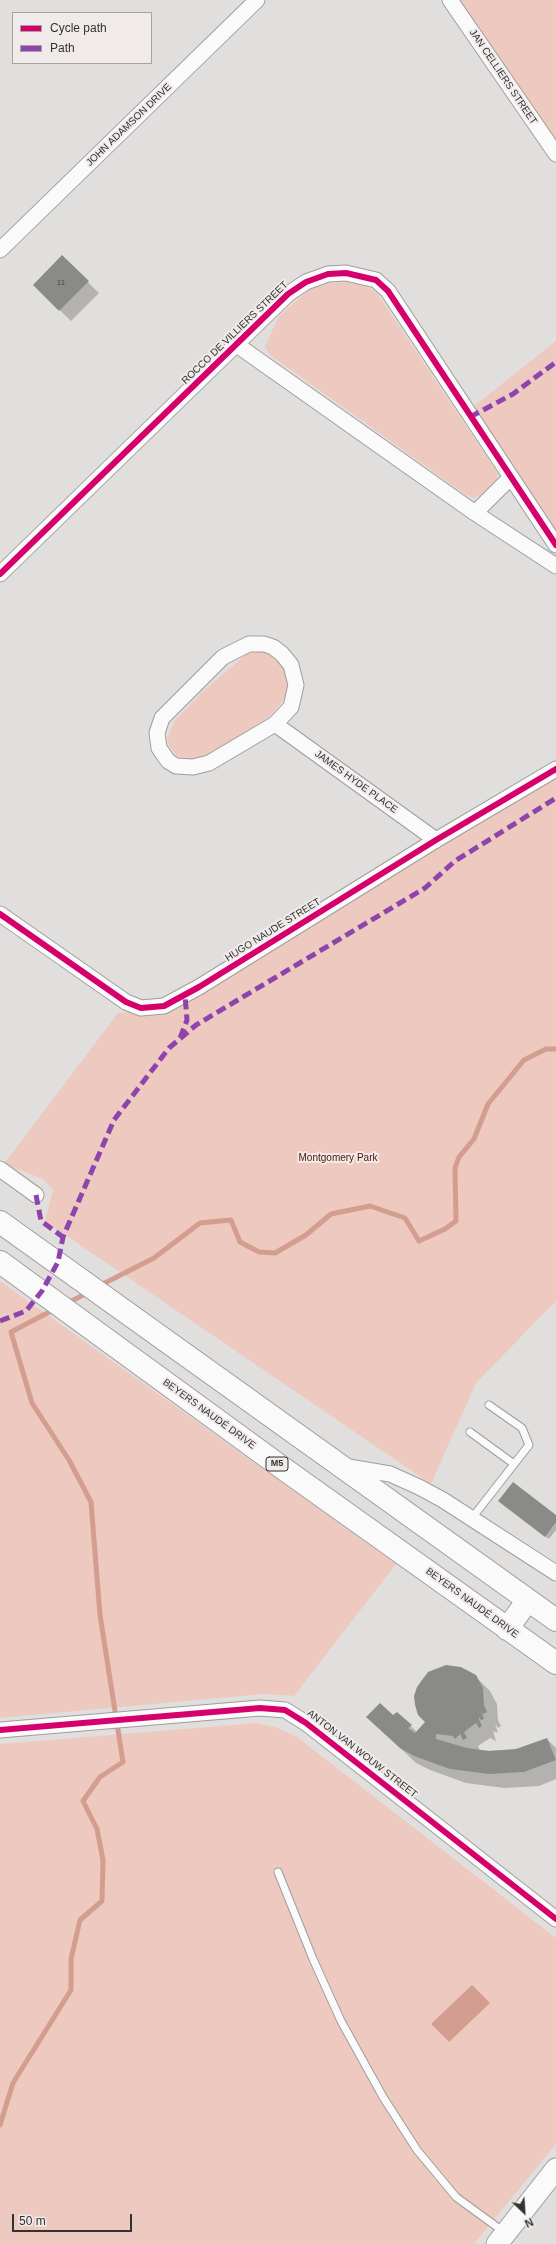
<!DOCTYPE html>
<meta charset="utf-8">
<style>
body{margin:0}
#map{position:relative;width:556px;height:2244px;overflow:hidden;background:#e1dfde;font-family:Helvetica,sans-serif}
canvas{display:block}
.legend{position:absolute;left:12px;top:12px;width:140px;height:52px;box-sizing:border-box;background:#f0ebea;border:1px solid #a4a1a0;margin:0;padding:5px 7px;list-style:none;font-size:12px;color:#333231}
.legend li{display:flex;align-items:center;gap:8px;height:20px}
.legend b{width:20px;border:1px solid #a4a1a0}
.north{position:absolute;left:504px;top:2192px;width:40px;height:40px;-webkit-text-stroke:3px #f0ebea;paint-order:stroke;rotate:155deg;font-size:11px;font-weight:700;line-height:16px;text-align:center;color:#333231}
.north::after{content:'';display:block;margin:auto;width:14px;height:18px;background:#333231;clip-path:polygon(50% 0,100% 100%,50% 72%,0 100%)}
.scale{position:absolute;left:12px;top:2214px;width:120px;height:18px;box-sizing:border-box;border:2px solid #333231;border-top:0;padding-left:5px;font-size:12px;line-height:14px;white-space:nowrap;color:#333231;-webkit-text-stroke:3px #f0ebea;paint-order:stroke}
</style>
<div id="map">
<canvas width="556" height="2244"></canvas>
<ul class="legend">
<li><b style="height:5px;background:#d6006c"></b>Cycle path</li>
<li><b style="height:5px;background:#8e44ad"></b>Path</li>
</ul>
<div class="north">N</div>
<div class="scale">50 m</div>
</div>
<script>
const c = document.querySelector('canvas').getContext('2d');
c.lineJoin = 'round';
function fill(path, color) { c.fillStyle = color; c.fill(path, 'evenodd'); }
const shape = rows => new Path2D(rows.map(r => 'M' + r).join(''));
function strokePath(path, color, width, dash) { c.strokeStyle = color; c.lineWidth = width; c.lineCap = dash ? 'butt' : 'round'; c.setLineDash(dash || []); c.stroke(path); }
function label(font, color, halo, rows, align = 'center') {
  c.font = font + ' Helvetica,sans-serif'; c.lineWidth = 4; c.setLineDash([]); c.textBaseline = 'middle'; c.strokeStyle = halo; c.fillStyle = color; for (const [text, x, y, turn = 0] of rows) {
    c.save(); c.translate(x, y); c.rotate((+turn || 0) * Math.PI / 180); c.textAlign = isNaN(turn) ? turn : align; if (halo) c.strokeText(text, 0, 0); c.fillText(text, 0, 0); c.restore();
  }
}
fill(shape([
 [451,0,556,0,556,153],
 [348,282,364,285,377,293,498,474,495,484,488,491,474,498,466,495,270,355,265,347,278,317,312,287,324,283],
 [556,341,556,529,474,406],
 [249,652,265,652,278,659,284,667,288,685,285,698,270,716,215,752,196,761,188,761,177,756,169,746,167,739,175,720,202,692],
 [556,770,556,1301,476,1383,431,1484,45,1221,53,1190,43,1179,4,1164,118,1013,176,1005],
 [0,1281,396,1564,294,1696,264,1694,0,1718],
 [257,1723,278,1728,297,1737,556,1938,556,2144,474,2244,0,2244,0,1744]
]), '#eec9bf');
fill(shape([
 [472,1985,490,2003,449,2042,431,2024]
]), '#d39e90');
fill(shape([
 [62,257,99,293,71,321,34,285],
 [503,1505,556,1516,556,1530,549,1539],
 [446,1666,475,1676,490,1691,497,1704,498,1720,501,1726,498,1728,495,1724,498,1733,493,1731,496,1741,490,1738,478,1746,480,1751,516,1750,547,1739,556,1748,556,1779,539,1786,504,1788,466,1783,430,1770,416,1763,382,1731,397,1713,417,1732,427,1723,415,1696,421,1681,429,1673]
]), '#0003');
strokePath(shape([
 [99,1286,154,1258,200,1223,231,1220,240,1242,259,1252,275,1253,306,1235,331,1214,370,1206,405,1218,419,1241,445,1229,456,1221,455,1168,459,1157,474,1139,488,1104,524,1060,546,1049,556,1049],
 [66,1304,89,1292],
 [0,2125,13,2083,71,1990,71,1959,80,1920,102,1901,103,1860,97,1829,83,1801,100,1777,123,1762,100,1615,91,1502,69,1460,32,1403,11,1332,55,1309]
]), '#d39e90', 5);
fill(shape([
 [62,255,89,281,59,311,33,285],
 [513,1482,556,1515,556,1522,545,1537,498,1501],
 [446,1665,461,1667,476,1675,483,1688,484,1705,487,1712,483,1714,481,1711,484,1719,481,1720,479,1717,479,1719,482,1726,479,1728,476,1723,464,1732,467,1738,463,1740,460,1734,455,1739,453,1736,436,1734,436,1739,467,1748,489,1751,516,1749,547,1738,556,1760,524,1772,489,1774,450,1769,414,1756,400,1748,366,1717,380,1703,393,1715,397,1712,412,1725,408,1728,415,1733,425,1722,418,1715,415,1705,414,1696,417,1687,428,1672]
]), '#8a8a89');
const service = shape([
 [470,1432,514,1464],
 [472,1518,529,1445,522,1428,489,1405],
 [278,1872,313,1959,341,2021,383,2097,417,2150,456,2197,504,2232]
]);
const minor = shape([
 [450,0,556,154],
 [0,250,257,0],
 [237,345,475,513,556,566],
 [475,513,510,478],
 [0,574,288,294,306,282,328,274,346,273,376,280,388,291,556,545],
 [249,644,264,644,273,647,282,654,291,665,296,685,291,707,275,724,209,763,193,767,176,766,168,761,159,748,157,733,162,718,223,657,249,644],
 [275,724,436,840],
 [0,914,126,1002,141,1008,164,1006,199,987,436,840,556,769],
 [0,1169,36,1195],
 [343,1466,390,1474,419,1487,443,1500,556,1573],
 [0,1730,260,1708,285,1710,306,1723,556,1919]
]);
const secondary = shape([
 [497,2244,556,2169]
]);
const primary = shape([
 [0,1222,556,1620],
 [0,1262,284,1469,556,1663],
 [507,1629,528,1600]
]);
strokePath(service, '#9f9e9d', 9);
strokePath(minor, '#9f9e9d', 17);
strokePath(secondary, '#9f9e9d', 23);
strokePath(primary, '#9f9e9d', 24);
strokePath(service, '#fafafa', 7);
strokePath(minor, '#fafafa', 15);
strokePath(secondary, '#fafafa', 21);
strokePath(primary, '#fafafa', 22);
strokePath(shape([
 [470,417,513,394,556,362],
 [180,1038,187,1020,185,995],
 [36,1195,41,1221,63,1237],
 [0,1321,26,1311,42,1291,58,1262,63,1237,114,1120,169,1048,196,1025,425,888,455,861,556,798]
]), '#8e44ad', 5, [10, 5]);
strokePath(shape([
 [0,574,288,294,306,282,328,274,346,273,376,280,388,291,556,545],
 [0,914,126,1002,141,1008,164,1006,199,987,436,840,556,769],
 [0,1730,260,1708,285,1710,306,1723,556,1919]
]), '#d6006c', 6);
label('8px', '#494847', null, [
 ["11",61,283]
]);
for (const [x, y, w] of [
 [277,1464,22]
]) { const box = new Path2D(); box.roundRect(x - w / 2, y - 7, w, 14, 3); c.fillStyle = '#f0ebea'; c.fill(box); strokePath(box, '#333231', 1); }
label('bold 9px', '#333231', null, [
 ["M5",277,1464]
]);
label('10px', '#333231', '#f0ebea', [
 ["JAN CELLIERS STREET",503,77,56],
 ["JOHN ADAMSON DRIVE",129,125,-44],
 ["ROCCO DE VILLIERS STREET",235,333,-44],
 ["JAMES HYDE PLACE",356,782,36],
 ["HUGO NAUDE STREET",273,930,-32],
 ["BEYERS NAUDÉ DRIVE",209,1414,36],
 ["BEYERS NAUDÉ DRIVE",472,1603,36],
 ["ANTON VAN WOUW STREET",362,1754,38]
]);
label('10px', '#541100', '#f0ebea', [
 ["Montgomery Park",338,1158]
]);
</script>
